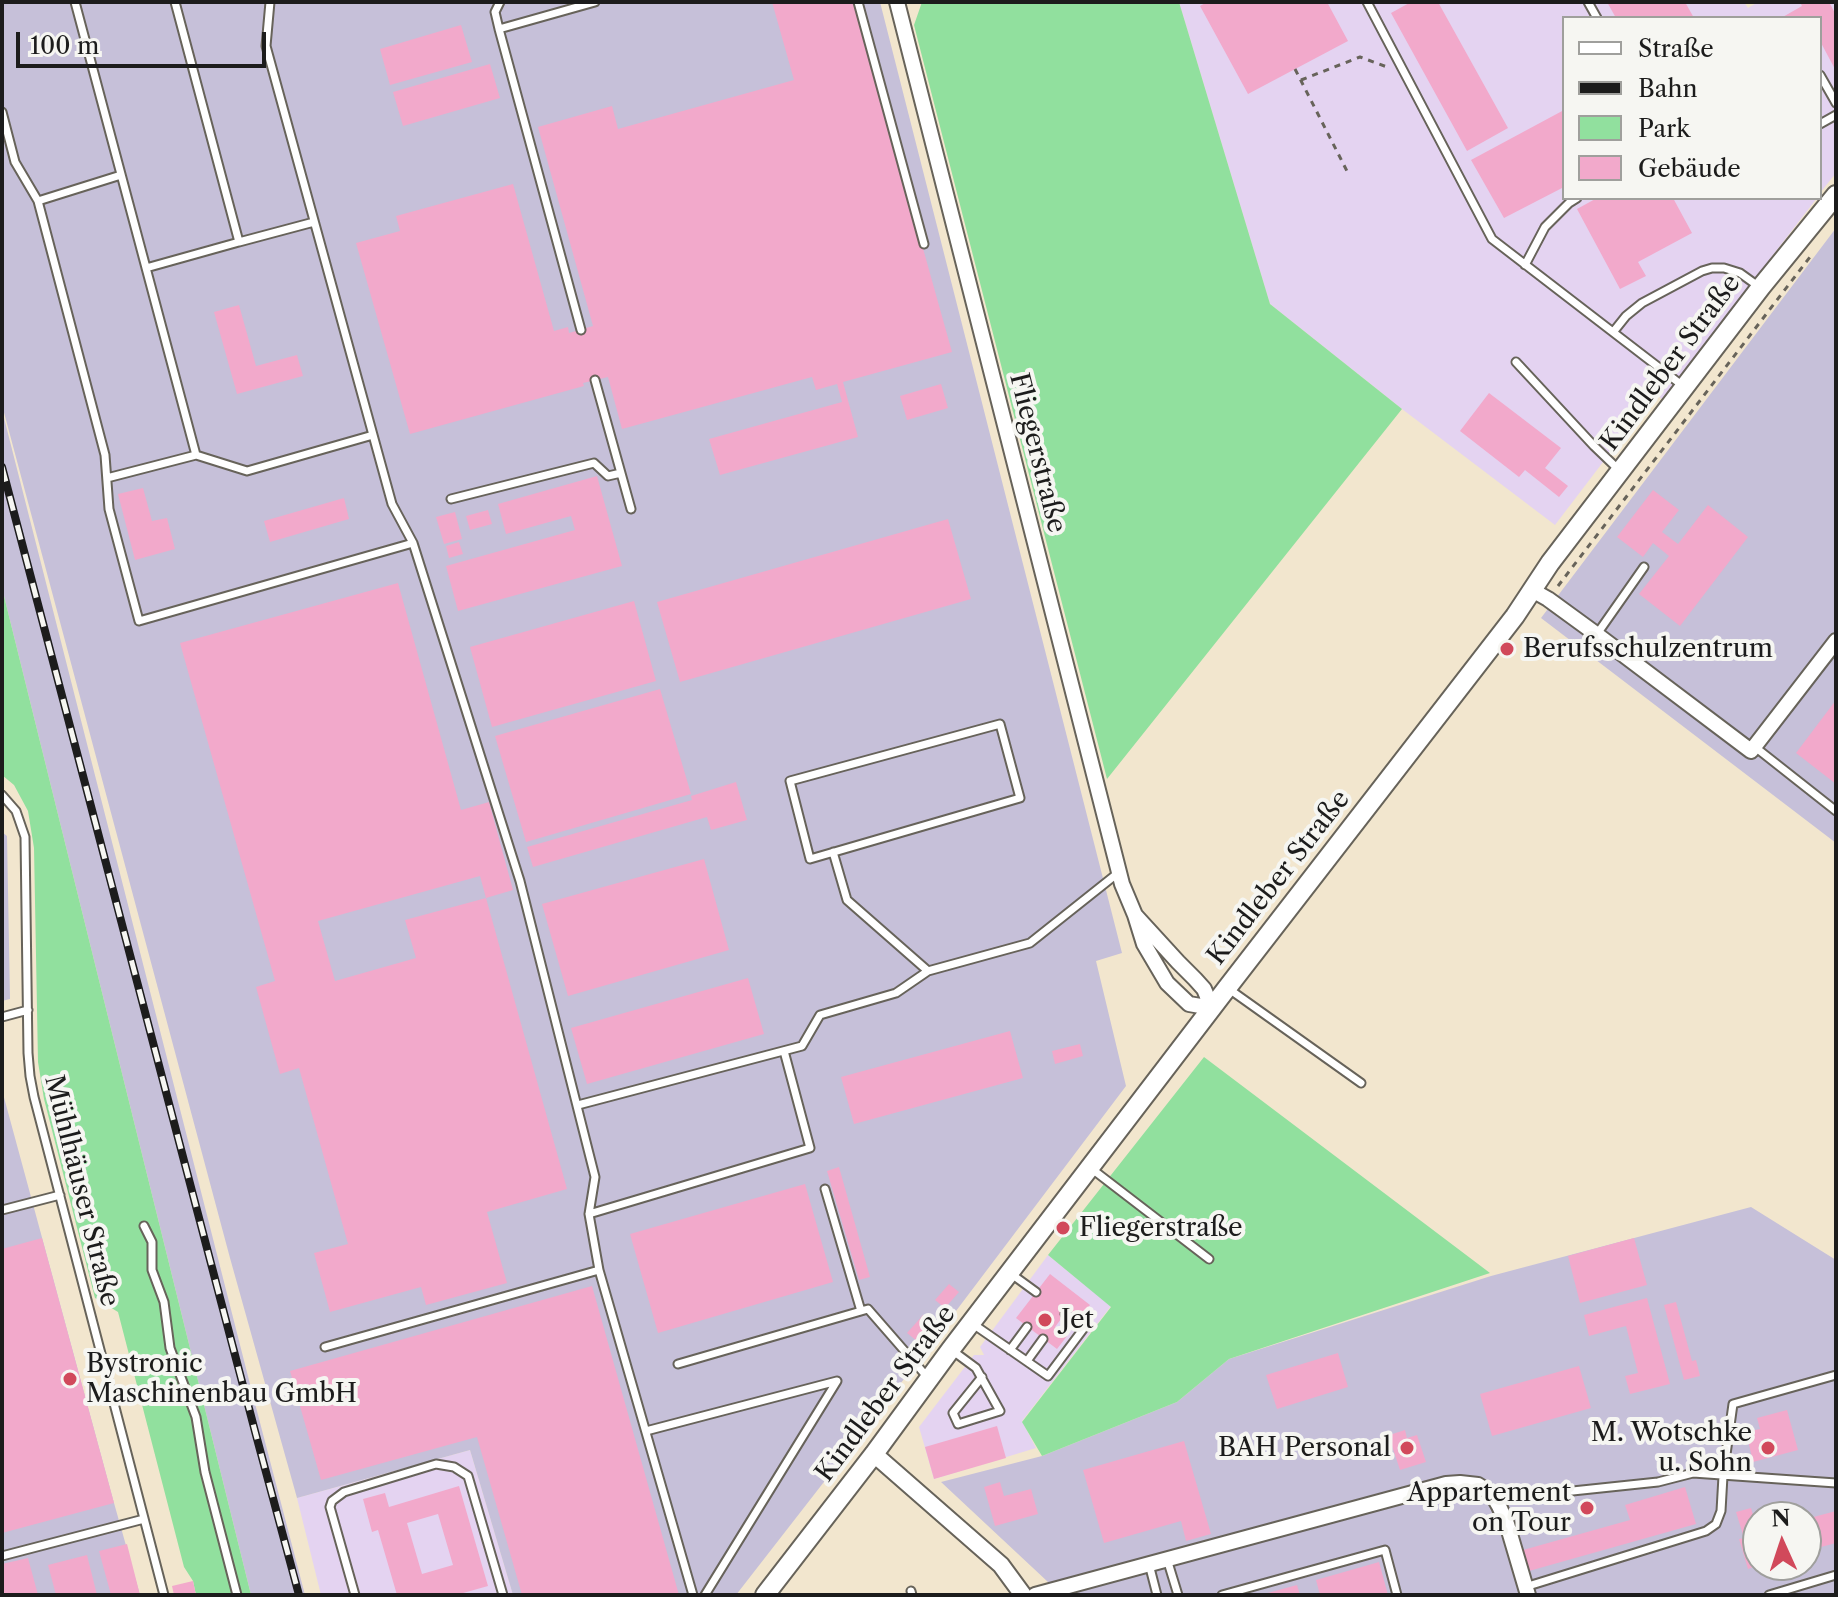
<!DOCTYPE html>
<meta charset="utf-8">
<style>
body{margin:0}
#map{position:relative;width:1838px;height:1597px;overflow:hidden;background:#f2e6ce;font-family:"Libre Caslon Text",serif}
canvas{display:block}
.frame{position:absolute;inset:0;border:4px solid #1c1c1c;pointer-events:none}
.legend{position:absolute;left:1562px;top:16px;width:260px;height:184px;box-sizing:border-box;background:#f6f6f2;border:2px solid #9f9f9c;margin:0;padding:10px 14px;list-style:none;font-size:24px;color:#1c1c1c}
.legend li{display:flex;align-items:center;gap:16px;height:40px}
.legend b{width:40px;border:2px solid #9f9f9c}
.north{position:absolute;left:1742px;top:1501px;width:80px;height:80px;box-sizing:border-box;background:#f6f6f2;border:2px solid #9f9f9c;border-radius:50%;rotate:357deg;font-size:22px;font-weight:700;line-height:32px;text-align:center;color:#1c1c1c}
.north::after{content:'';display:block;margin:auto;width:28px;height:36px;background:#d1495b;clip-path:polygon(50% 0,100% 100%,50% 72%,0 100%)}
.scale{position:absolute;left:16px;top:32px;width:250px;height:36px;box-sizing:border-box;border:4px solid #1c1c1c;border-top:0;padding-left:10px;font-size:24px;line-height:28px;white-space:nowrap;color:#1c1c1c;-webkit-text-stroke:6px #f6f6f2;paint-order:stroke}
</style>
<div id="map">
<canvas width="1838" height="1597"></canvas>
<div class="frame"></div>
<ul class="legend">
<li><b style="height:10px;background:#fff"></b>Straße</li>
<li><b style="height:10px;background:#1c1c1c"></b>Bahn</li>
<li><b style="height:22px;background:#91e09e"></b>Park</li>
<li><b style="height:22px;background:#f2a9cb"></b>Gebäude</li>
</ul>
<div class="north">N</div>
<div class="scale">100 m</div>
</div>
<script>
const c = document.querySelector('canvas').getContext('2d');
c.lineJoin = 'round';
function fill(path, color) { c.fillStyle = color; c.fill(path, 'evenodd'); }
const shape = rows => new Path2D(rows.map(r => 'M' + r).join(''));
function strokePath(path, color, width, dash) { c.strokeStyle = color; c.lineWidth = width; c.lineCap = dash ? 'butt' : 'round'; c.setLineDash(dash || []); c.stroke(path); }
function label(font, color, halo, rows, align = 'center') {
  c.font = font + ' "Libre Caslon Text",serif'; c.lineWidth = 8; c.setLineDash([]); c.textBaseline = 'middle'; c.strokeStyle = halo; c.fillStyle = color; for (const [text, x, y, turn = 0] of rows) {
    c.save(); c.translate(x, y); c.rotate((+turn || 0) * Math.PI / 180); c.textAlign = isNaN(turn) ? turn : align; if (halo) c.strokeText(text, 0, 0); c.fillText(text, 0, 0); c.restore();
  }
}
fill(shape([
 [1179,2,1744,2,1748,8,1758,2,1836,2,1836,173,1820,193,1820,18,1564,18,1564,198,1817,198,1662,399,1655,394,1555,525,1402,409,1270,304],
 [1048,1255,1111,1306,1022,1421,1036,1448,934,1479,919,1427,974,1355,984,1355,980,1347],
 [470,1450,513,1595,321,1595,297,1498]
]), '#e4d3f1');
fill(shape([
 [2,2,880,2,1122,953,1096,961,1126,1086,925,1352,736,1595,513,1595,470,1450,297,1498,230,1258,2,405],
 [1836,228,1836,843,1541,618],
 [2,410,251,1388,305,1595,251,1595,2,588],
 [2,832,7,836,10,999,2,1001],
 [2,1090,114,1503,140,1595,2,1595],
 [1751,1207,1836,1260,1836,1595,1052,1595,1048,1582,941,1482,1042,1456,1177,1402,1229,1359,1491,1276],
 [1758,1517,1806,1517,1806,1565,1758,1565]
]), '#c6c0d9');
fill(shape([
 [922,2,1179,2,1270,304,1402,409,1107,779,914,25],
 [2,588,251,1595,196,1595,193,1581,184,1567,118,1312,95,1298,44,1099,38,1062,34,848,28,811,14,785,2,775],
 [1204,1057,1490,1273,1229,1359,1177,1402,1042,1456,1022,1422,1111,1307,1048,1255]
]), '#91e09e');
fill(shape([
 [772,2,854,2,952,352,843,382,858,437,720,475,709,439,842,402,837,384,816,390,812,377,622,429,608,377,583,383,584,386,410,434,356,243,400,231,396,216,513,184,554,331,568,327,569,333,593,326,538,127,612,106,618,129,794,80],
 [1207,2,1327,2,1348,41,1248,94,1200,6],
 [1411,2,1438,2,1508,128,1467,151,1391,13],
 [1607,2,1685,2,1694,18,1616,18],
 [1800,2,1807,2,1808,4,1811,2,1829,2,1836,15,1836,71,1820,41,1820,18,1781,18,1802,6],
 [461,25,472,62,390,85,380,49],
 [490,64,500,98,403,126,393,92],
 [1564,110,1564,187,1504,218,1471,160],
 [1597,198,1673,198,1692,233,1638,262,1646,276,1620,289,1577,209],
 [239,305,256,366,297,355,303,376,237,394,214,312],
 [941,384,948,408,907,420,900,396],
 [1489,393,1561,448,1545,468,1568,486,1559,497,1525,470,1519,477,1460,431],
 [597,476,622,566,458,611,446,566,575,530,571,516,506,534,498,504],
 [143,488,152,521,167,518,175,549,135,560,118,494],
 [1653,490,1679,510,1662,532,1678,544,1708,505,1748,537,1680,626,1639,594,1669,556,1653,543,1643,557,1617,537],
 [344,498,349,519,270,542,264,521],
 [488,510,492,524,470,530,466,516],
 [455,512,462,539,444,544,436,517],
 [948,519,971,599,680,682,657,602],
 [459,542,463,554,449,558,446,546],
 [398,583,461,810,489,802,513,890,486,898,480,876,318,921,335,981,416,958,405,920,486,898,567,1189,487,1212,507,1283,426,1305,421,1287,330,1312,314,1253,348,1244,299,1068,280,1074,256,987,275,981,180,643],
 [634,601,656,681,492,727,470,647],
 [660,689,691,794,526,842,495,736],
 [1836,700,1836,784,1796,753],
 [736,782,747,820,711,830,707,817,533,867,527,847,692,800,691,796],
 [704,859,729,950,568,996,542,904],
 [748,978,764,1034,587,1084,571,1028],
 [1010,1031,1023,1078,854,1124,841,1077],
 [1080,1044,1083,1056,1055,1064,1052,1051],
 [839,1167,870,1277,859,1280,827,1171],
 [805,1184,833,1282,658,1333,630,1234],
 [42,1238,114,1503,2,1533,2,1249],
 [1634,1238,1647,1285,1580,1303,1568,1256],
 [1050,1274,1090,1305,1079,1320,1067,1311,1055,1327,1067,1336,1057,1349,1016,1318],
 [949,1284,959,1292,945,1308,935,1300],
 [592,1286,679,1595,522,1595,477,1437,321,1480,290,1371],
 [1647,1298,1670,1384,1630,1394,1625,1376,1638,1373,1626,1326,1589,1336,1584,1315],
 [1676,1302,1692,1361,1696,1360,1700,1376,1684,1380,1664,1305],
 [923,1315,932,1322,926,1329,933,1335,923,1346,907,1333],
 [1338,1353,1348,1387,1277,1409,1266,1375],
 [1579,1366,1591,1408,1492,1436,1480,1394],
 [1787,1410,1798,1450,1753,1462,1746,1432,1760,1429,1757,1418],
 [997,1426,1006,1458,934,1479,925,1447],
 [1405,1430,1407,1438,1417,1435,1426,1462,1400,1470,1391,1443,1383,1445,1380,1438],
 [1184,1441,1211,1534,1186,1541,1181,1521,1104,1543,1083,1470],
 [1000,1482,1004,1496,1031,1489,1038,1514,995,1526,984,1487],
 [459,1486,488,1586,456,1595,397,1595,378,1530,372,1532,363,1499,385,1493,389,1507],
 [438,1514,453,1565,422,1574,407,1523],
 [1685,1487,1696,1524,1529,1571,1523,1550,1630,1520,1625,1505],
 [1751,1508,1758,1532,1758,1565,1748,1569,1739,1539,1744,1538,1736,1512],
 [1836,1511,1836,1543,1806,1551,1806,1519],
 [127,1544,140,1595,111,1595,99,1551],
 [87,1555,97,1595,56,1595,48,1565],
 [28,1558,38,1595,2,1595,2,1564],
 [1379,1562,1388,1595,1320,1595,1316,1580],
 [193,1581,196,1595,174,1595,172,1586],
 [1297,1585,1300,1595,1264,1595,1264,1594]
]), '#f2a9cb');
const service = shape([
 [75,2,196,455,107,478],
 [175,2,239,242,314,222],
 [270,2,266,46,392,504,413,543,520,881,595,1177,589,1214,599,1270,693,1595],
 [858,2,924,244],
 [1367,2,1492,239,1683,386],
 [1588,2,1597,18],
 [499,29,495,12,500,2],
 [1820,75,1836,103],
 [2,112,15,162,38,201,105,455,109,509,139,621,413,543],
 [1820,124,1836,115],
 [38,201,121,175],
 [1525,265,1545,227,1569,203,1577,198],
 [146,268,239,242],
 [581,330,499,29,595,2],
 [1614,331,1626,316,1642,303,1702,271,1712,268,1724,268,1740,273,1758,286],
 [1516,362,1594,446,1619,470],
 [595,380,631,509],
 [196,455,247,471,373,435],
 [451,499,594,463,608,476,621,473],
 [1597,634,1644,567],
 [1000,724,1020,798,810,859,790,781,1000,724],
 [1755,747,1836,811],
 [2,795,16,811,25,837,28,1053,30,1076,34,1097,164,1595],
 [833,852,847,900,928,971],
 [1229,989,1361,1083],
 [2,1017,28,1010],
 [578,1105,802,1046,820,1015,896,993,928,971,1030,943,1118,873],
 [1092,1169,1209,1259],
 [825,1189,861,1311],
 [2,1210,60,1195],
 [589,1214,810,1148,784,1051],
 [144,1226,152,1242,152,1270,164,1302,170,1348,196,1417,205,1472,237,1595],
 [1010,1273,1036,1292],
 [973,1324,1048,1376,1084,1328,1065,1314],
 [325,1347,599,1270],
 [1010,1350,1027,1327],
 [953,1351,976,1368,1000,1411,958,1424,953,1413,982,1377],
 [1027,1361,1043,1339],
 [678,1364,868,1309,929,1379],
 [646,1431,837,1381,705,1595],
 [1492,1494,1525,1496,1658,1482,1693,1473,1836,1483],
 [2,1556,144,1519],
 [1167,1559,1178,1595],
 [1149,1564,1157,1595],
 [1525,1587,1706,1531,1716,1524,1721,1511,1723,1476,1733,1404,1836,1375],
 [911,1591,912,1595],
 [355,1595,332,1514,330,1507,332,1501,344,1492,436,1464,454,1467,468,1476,503,1595],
 [1222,1595,1385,1550,1397,1595],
 [1769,1595,1836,1575]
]);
const minor = shape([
 [897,2,1122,884,1135,915,1144,944,1167,983,1189,1004,1212,1008,1204,989,1195,979,1178,962,1135,915],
 [1532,590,1548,599,1596,634,1751,751,1836,641],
 [1035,1595,1446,1484,1460,1483,1478,1485,1492,1494,1499,1506,1507,1524,1528,1595]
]);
const tertiary = shape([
 [874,1454,1001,1565,1023,1595]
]);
const secondary = shape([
 [765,1595,874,1454,951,1349,1227,988,1515,616,1550,563,1761,287,1836,195]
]);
strokePath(service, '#67635a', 11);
strokePath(minor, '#67635a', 18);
strokePath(tertiary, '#67635a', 20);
strokePath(secondary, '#67635a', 22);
strokePath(shape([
 [1295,69,1349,175],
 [1301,80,1360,57,1387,67],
 [1558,586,1813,253]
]), '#67635a', 3, [6, 6]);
strokePath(service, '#fff', 7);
strokePath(minor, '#fff', 14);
strokePath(tertiary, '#fff', 16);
strokePath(secondary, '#fff', 18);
const rail = shape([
 [2,467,256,1435,299,1595]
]);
strokePath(rail, '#1c1c1c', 8);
strokePath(rail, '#f6f6f2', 5, [15]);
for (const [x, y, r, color] of [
 [1507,649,8,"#d1495b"],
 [1063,1228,8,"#d1495b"],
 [1045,1320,8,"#d1495b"],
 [70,1379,8,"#d1495b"],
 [1407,1448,8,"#d1495b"],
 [1768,1448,8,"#d1495b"],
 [1587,1508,8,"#d1495b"]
]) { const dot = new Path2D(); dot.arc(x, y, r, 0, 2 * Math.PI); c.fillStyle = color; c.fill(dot); strokePath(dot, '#f6f6f2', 3); }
label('26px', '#1c1c1c', '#f6f6f2', [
 ["Kindleber Straße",1671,363,-53],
 ["Fliegerstraße",1037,453,76],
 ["Kindleber Straße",1279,878,-52],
 ["Mühlhäuser Straße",81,1191,76],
 ["Kindleber Straße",886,1394,-53]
]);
label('26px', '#1c1c1c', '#f6f6f2', [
 ["Berufsschulzentrum",1523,649],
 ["Fliegerstraße",1079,1228],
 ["Jet",1061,1320],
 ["Bystronic",86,1364],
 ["Maschinenbau GmbH",86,1394],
 ["M. Wotschke",1752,1433,"right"],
 ["u. Sohn",1752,1463,"right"],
 ["BAH Personal",1391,1448,"right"],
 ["Appartement",1571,1493,"right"],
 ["on Tour",1571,1523,"right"]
], 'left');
</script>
